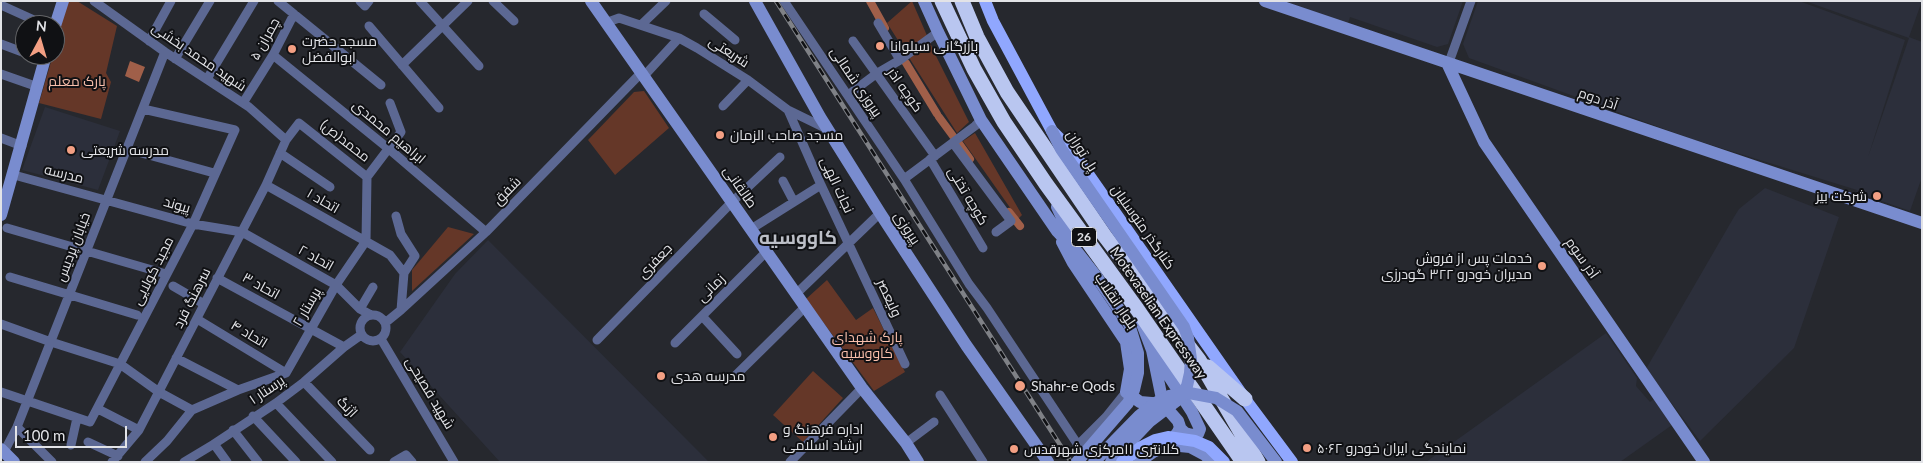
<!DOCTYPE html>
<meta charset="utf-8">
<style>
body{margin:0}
#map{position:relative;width:1923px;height:463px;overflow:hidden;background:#26282e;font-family:Lato,sans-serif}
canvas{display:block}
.frame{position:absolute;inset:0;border:2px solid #e2e3e7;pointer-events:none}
.north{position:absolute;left:15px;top:15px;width:50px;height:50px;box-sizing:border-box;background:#101114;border:1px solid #646568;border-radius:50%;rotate:6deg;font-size:14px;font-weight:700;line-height:20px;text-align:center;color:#e2e3e7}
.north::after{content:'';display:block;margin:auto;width:18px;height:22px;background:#f39f83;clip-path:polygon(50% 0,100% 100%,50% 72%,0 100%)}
.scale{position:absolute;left:15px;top:426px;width:112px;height:22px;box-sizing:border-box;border:2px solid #e2e3e7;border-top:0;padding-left:6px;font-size:15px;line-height:18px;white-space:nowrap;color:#e2e3e7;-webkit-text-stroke:4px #101114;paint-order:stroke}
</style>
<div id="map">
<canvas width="1923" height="463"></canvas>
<div class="frame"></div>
<div class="north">N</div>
<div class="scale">100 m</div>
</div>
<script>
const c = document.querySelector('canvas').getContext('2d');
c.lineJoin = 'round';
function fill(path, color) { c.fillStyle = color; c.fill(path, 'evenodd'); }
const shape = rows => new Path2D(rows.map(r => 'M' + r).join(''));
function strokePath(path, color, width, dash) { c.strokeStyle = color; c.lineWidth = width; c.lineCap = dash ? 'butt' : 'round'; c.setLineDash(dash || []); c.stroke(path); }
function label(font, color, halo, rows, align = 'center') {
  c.font = font + ' Lato,Cairo,sans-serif'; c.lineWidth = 4; c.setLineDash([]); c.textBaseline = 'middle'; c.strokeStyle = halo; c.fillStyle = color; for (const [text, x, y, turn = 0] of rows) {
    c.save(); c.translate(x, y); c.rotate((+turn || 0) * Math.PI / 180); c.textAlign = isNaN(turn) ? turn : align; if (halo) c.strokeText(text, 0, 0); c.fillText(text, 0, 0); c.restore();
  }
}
fill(shape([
 [1281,1,1463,1,1448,44,1437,47,1350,17,1348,24],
 [1478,1,1799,1,1905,40,1868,157,1909,38,1805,1,1922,1,1909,37,1922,42,1922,177,1910,211,1856,192,1857,190,1692,139,1469,58,1463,44],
 [45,107,120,131,98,190,22,170],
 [1765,188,1839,217,1794,348,1700,441,1646,369,1734,217,1739,209],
 [488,240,709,462,500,462,400,352,455,274],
 [1606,333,1637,378,1636,386,1650,402,1654,399,1672,425,1620,462,1426,462]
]), '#2c2f3b');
fill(shape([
 [68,1,77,1,117,26,106,73,111,82,101,119,39,103,53,55,55,55,55,46],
 [912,1,935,54,969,122,957,133,887,23],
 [644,91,669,128,615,175,588,140,634,92],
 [975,133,1022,215,1018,219,963,141],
 [448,227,474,234,412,291,412,270],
 [827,280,856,320,873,308,905,372,874,391,806,299],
 [813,371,843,398,803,442,773,415]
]), '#653728');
fill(shape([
 [130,61,145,67,139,82,125,76]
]), '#a05f49');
strokePath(shape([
 [870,1,885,28],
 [906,63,937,114],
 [939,117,953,136],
 [958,142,970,159],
 [1009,212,1020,226]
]), '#a05f49', 8);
strokePath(shape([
 [94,1,165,52,249,107,286,140],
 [278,1,381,85],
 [360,1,365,6,369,1],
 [420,1,479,66],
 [493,1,514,21],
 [784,1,904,179,969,284,987,308,1078,445,1106,417,1126,392],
 [1,5,45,25],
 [704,14,735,40],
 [608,22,619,18,679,38,697,48,748,80,788,110,827,129],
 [878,23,900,60],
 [641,25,666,1],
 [369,26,439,108],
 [149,41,171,1],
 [853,41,935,156],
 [1,44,25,53],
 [30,55,45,61],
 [273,55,389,149,486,232],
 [175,59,210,1],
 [402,65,468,1],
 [1448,65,1471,1],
 [1,74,38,87],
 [644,76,679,38],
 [207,79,254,1],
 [848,95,876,74,900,60,938,32],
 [243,103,273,55,294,14],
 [723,106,748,80],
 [788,110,821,185,905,364],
 [1,138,22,146],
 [953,143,1011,221,996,232],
 [127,149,214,173],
 [280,153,330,187],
 [930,159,983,248],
 [14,175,193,224,242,232,336,285,360,309,371,315],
 [904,179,975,126,981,120],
 [783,181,794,202],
 [266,185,390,255,404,273,401,310],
 [396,216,401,234,415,256,404,273],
 [7,228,166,274],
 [751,229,821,185],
 [10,277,137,315],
 [217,278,344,347],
 [173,286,204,304],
 [796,294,880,213],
 [360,309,373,287],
 '360 328a13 13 0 1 1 26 0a13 13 0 1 1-26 0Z',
 [702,316,737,354],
 [197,319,286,373],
 [385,323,401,310,486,232,642,72],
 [1,324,51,342,120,364,159,392,192,410],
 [381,339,454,462],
 [597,340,732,202,780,157],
 [675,343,766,252],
 [176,358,238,390],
 [736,375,805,307],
 [304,382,370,450],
 [1,392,90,422,193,224,235,130,143,109],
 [940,395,983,462],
 [276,403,332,462],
 [98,409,139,430],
 [253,416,296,462],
 [17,427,52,462],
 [233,430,258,462],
 [88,442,118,456],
 [906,443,934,422],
 [214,444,227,462],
 [71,445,77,418],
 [4,452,17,427,165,52],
 [112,462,139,430,266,185,286,140,299,123,367,177],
 [145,462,167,441,192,410,238,390,286,373,336,285,366,241,367,177,401,132,390,103],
 [184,462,214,444,276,403,304,382,344,347,361,335],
 [394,462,406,455,412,462],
 [790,462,862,388]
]), '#5c6893', 9);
strokePath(shape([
 [591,1,862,388,906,443,918,462],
 [755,1,820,117,880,213,966,345,1048,462],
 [924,1,938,32,981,120,1057,231,1078,253,1096,276],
 [1265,1,1922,223],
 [55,26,63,1],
 [1448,65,1484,142,1704,462],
 [1057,207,1074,243],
 [1,215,46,55],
 [1062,242,1073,263,1126,342,1130,369,1126,392,1140,402,1163,404,1178,421,1180,427,1178,432,1168,445,1153,452,1139,462],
 [1141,321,1152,350,1163,404],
 [1152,350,1192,412,1200,429,1198,434,1192,435,1185,433,1181,429],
 [1170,445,1190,447,1205,455,1212,462],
 [1,449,14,462]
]), '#798ccf', 12);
strokePath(shape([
 [985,1,993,21,1052,131,1072,151,1245,399,1292,462]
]), '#90a7fe', 12);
strokePath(shape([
 [942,1,974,69,1004,122,1046,184,1137,309,1243,462],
 [962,1,977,37,1007,92,1104,235,1199,360,1258,462],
 [1208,367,1245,399]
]), '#b9c6f0', 15);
const rail = shape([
 [776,1,1071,462]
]);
strokePath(rail, '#7f8186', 4.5);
strokePath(rail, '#101114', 2.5, [8]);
strokePath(shape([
 [1052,131,1061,149,1184,327,1188,338,1191,359,1190,373,1187,386,1179,399,1149,422,1111,462],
 [1077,462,1128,403,1134,390,1138,373,1138,353,1129,324,1096,276],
 [1094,462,1139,416,1155,403,1169,396,1189,393,1216,398,1237,411,1276,462]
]), '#798ccf', 12);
strokePath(shape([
 [1122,462,1141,447,1155,440,1168,437,1195,441,1209,447,1224,462]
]), '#90a7fe', 12);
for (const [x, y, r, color] of [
 [880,46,5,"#f39f83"],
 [292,49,5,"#f39f83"],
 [720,135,5,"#f39f83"],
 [71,150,5,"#f39f83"],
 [1877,196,5,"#f39f83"],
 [1542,266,5,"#f39f83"],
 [661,376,5,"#f39f83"],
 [1020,386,6,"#f39f83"],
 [773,437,5,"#f39f83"],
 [1307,448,5,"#f39f83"],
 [1014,449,5,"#f39f83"]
]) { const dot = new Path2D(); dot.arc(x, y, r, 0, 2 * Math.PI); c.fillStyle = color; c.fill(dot); strokePath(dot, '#101114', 2); }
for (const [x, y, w] of [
 [1084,237,25]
]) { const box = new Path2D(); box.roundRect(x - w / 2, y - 9.5, w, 19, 4); c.fillStyle = '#101114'; c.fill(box); strokePath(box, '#e2e3e7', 1); }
label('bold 12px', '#e2e3e7', null, [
 ["26",1084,237]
]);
label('14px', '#e2e3e7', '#101114', [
 ["چمران ۵",265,39,-61],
 ["شریعتی",729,52,33],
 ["شهید محمد بخشی",199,57,34],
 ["پیروزی شمالی",856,82,56],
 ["کوچه اذر",905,90,55],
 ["آذر دوم",1598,99,19],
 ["ابراهیم محمدی",389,132,40],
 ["محمد(ص)",345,141,38],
 ["پل توران",1082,151,58],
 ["مدرسه",64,174,14],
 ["نجات الهی",837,185,65],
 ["طالقانی",740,187,55],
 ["شفق",507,191,-46],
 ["کوچه تختی",968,196,59],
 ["اتحاد ۱",323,201,30],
 ["پیوند",177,205,16],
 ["کنارگذر متوسلیان",1143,227,55],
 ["پیروزی",907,228,57],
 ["خیابان پردیس",73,247,-69],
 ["اتحاد ۲",316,258,29],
 ["آذر سوم",1582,258,55],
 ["جعفری",655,261,-46],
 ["مجید کولایی",153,271,-63],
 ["اتحاد ۳",261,286,29],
 ["زمانی",711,288,-45],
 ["سرهنگ فرد",192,298,-63],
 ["ولیعصر",889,298,65],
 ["بلوار انقلاب",1116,301,56],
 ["پرستار ۲",307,307,-60],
 ["Motevaselian Expressway",1158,313,55],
 ["اتحاد ۴",249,334,31],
 ["پرستار ۱",267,390,-34],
 ["شهید فصیحی",430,393,59],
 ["اژنگ",347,407,46]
]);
label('14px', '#e2e3e7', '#101114', [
 ["مسجد حضرت",302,41],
 ["ابوالفضل",302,57],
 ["بازرگانی سیلوانا",890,46],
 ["مسجد صاحب الزمان",730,135],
 ["مدرسه شریعتی",81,150],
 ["شرکت بیز",1867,196,"right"],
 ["خدمات پس از فروش",1532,258,"right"],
 ["مدیران خودرو ۳۲۲ گودرزی",1532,274,"right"],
 ["مدرسه هدی",671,376],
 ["Shahr-e Qods",1031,386],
 ["اداره فرهنگ و",783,429],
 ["ارشاد اسلامی",783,445],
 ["نمایندگی ایران خودرو ۵۰۶۲",1317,448],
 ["کلانتری ۱۱مرکزی شهرقدس",1024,449]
], 'left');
label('14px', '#f9bfab', '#101114', [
 ["پارک معلم",77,81],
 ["پارک شهدای",867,337],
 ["کاووسیه",867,353]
]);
label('bold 19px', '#bcbfc7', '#101114', [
 ["کاووسیه",798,238]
]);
</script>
